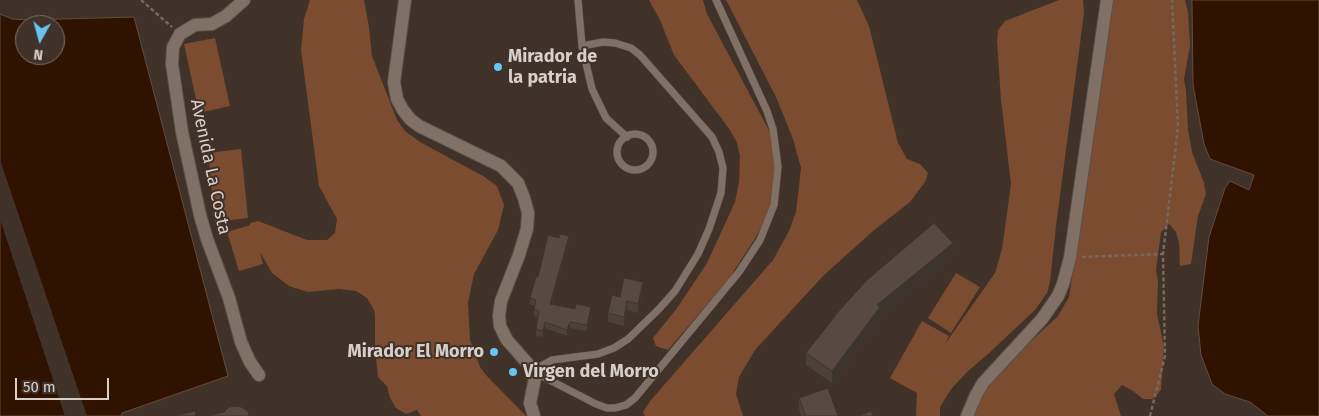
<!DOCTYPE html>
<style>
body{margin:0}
#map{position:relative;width:1319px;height:416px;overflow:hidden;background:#403229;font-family:"Fira Sans",sans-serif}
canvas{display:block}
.north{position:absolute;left:15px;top:15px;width:50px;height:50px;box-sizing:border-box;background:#403229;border:1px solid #7d7169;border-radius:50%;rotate:187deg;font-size:14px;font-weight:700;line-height:20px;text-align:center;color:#d9cfca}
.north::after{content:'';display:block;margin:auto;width:18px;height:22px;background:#68c4f0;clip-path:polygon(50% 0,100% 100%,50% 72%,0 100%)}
.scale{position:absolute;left:15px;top:378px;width:94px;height:22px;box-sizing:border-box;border:2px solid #d9cfca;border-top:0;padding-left:6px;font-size:15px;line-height:18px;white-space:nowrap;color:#d9cfca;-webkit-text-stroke:4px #403229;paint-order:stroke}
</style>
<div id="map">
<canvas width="1319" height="416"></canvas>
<div class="north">N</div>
<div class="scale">50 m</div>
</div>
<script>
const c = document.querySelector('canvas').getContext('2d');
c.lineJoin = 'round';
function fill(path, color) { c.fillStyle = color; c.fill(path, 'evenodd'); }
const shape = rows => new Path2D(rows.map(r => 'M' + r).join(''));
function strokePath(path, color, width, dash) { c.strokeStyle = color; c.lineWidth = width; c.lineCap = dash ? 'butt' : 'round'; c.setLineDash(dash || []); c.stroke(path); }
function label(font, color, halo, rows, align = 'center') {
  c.font = font + ' "Fira Sans",sans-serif'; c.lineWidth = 4; c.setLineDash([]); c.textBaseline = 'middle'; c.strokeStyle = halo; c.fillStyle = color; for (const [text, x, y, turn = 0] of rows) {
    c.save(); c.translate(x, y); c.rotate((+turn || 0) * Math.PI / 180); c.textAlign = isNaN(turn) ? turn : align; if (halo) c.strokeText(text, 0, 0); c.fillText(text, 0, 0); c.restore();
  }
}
fill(shape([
 [310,0,364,0,369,27,372,56,397,120,405,131,420,142,483,176,497,186,504,205,498,230,474,274,468,303,470,340,480,367,486,375,526,416,421,416,417,410,406,414,396,408,390,398,387,386,378,377,375,349,375,318,374,310,367,298,356,291,339,289,308,292,289,286,272,273,260,252,263,264,239,271,227,232,250,225,250,223,258,221,307,240,327,240,335,233,337,219,319,186,301,50,304,19],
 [649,0,703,0,707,14,773,138,777,186,766,217,756,237,728,280,668,350,656,346,653,338,677,308,707,263,735,202,739,182,740,156,737,143,730,130,674,55,660,20],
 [726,0,857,0,869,26,898,143,907,159,920,164,928,173,925,182,910,202,873,231,823,276,755,350,739,377,736,394,743,416,645,416,643,412,651,400,773,260,789,231,796,212,801,168,793,139,776,97],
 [1059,0,1083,0,1084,13,1056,226,1050,282,1047,293,1035,310,987,355,968,371,952,388,940,407,940,416,916,416,917,393,890,378,922,321,949,336,945,344,995,273,1002,249,1011,184,1001,100,997,41,998,30,1005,21],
 [1110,0,1185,0,1188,12,1190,46,1184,79,1186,91,1188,130,1192,152,1204,183,1206,194,1198,216,1191,264,1180,266,1179,243,1176,232,1169,224,1161,232,1156,270,1158,280,1157,314,1164,347,1161,390,1153,399,1143,399,1133,391,1122,385,1114,394,1121,416,967,416,988,381,1058,316,1069,297,1087,181],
 [215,38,230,106,199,113,184,44],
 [241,149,248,218,215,222,208,153],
 [956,273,980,287,951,333,928,318]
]), '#7b4c2f');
const water = shape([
 [1192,0,1319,0,1319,416,1268,416,1250,402,1225,394,1212,384,1201,355,1198,326,1209,237,1225,188,1230,181,1249,190,1254,175,1210,159,1204,144,1193,85,1192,0],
 [0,14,12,19,28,20,134,17,228,376,122,413,121,416,0,416,0,14],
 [25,25,55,25,55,55,25,55,25,25]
]);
fill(water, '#301200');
strokePath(water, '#634b3d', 1);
fill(shape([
 [0,160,87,416,65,416,0,219]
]), '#403229');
const lane = shape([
 [578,0,582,46,592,89,606,118,627,137],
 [582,46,603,42,615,43,631,48,640,55,712,137,719,152,723,168,721,193,709,229,698,254,675,291,659,309,628,339,614,348,598,354,552,360,539,367,536,373,596,404,607,408,615,408,626,405,635,398,739,272,760,240,774,205,778,167,773,129,767,111,716,0],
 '617 152a18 18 0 1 1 36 0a18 18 0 1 1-36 0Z'
]);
const street = shape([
 [244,0,226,16,212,24,195,25,180,34,173,47,172,64,182,132,200,215,207,239,229,298,241,342,250,362,259,375],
 [405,0,394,82,397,99,403,110,410,119,419,126,501,166,518,183,524,198,528,213,527,229,519,255,501,301,499,316,500,326,507,340,536,373,530,403,534,416],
 [967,416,976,395,983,383,1042,319,1058,296,1063,284,1070,258,1107,0]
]);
strokePath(lane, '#5c5049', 8);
strokePath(street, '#5c5049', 14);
strokePath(shape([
 [141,0,172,27],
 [1082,257,1163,254],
 [1150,416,1165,356,1163,254,1178,127,1172,0]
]), '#756861', 2.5, [4, 2.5]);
strokePath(lane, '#817066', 7);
strokePath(street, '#817066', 12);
fill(shape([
 [569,243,552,305,591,313,587,331,570,328,567,336,545,328,543,337,536,336,536,329,538,317,534,316,534,309,535,306,530,304,530,298,538,277],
 [953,255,880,314,880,319,832,383,806,365,806,353],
 [643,291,638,313,627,310,624,326,608,322,608,313,620,297],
 [799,398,838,416,801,416,799,409]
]), '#4d4038');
fill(shape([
 [569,236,569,243,550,311,550,304],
 [953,243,953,255,880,314,880,319,832,383,832,371,877,305],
 [643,282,643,291,638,313,638,304],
 [627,301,627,310,624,326,624,317],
 [591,307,591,313,587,331,587,325],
 [545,322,545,328,543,337,543,331],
 [570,322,570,328,567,336,567,330]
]), '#3e342e');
const building = shape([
 [934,223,953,243,877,305,880,307,832,371,806,353,839,311,866,281,934,223],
 [560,234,569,236,550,304,575,309,576,304,591,307,587,325,570,322,567,330,545,322,543,331,536,329,539,311,534,309,536,300,530,298,536,277,538,277,548,235,559,238,560,234],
 [624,278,643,282,638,304,627,301,624,317,608,313,612,295,620,297,624,278],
 [828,388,838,416,806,416,799,398,828,388],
 [239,406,248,411,249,416,208,416,224,412,229,407,239,406],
 [195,411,196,416,175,416,195,411],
 [871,411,873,416,859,416,871,411]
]);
fill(building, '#594a41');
strokePath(building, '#3e342e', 1);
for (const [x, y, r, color] of [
 [498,67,5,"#68c4f0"],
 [494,352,5,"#68c4f0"],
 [513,372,5,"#68c4f0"]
]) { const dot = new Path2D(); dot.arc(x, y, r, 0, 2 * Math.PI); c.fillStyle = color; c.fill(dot); strokePath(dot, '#403229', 2); }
label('bold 18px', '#d9cfca', '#403229', [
 ["Mirador de",508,57],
 ["la patria",508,78],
 ["Mirador El Morro",484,352,"right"],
 ["Virgen del Morro",523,372]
], 'left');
label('18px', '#d9cfca', '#403229', [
 ["Avenida La Costa",210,167,78]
]);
</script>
